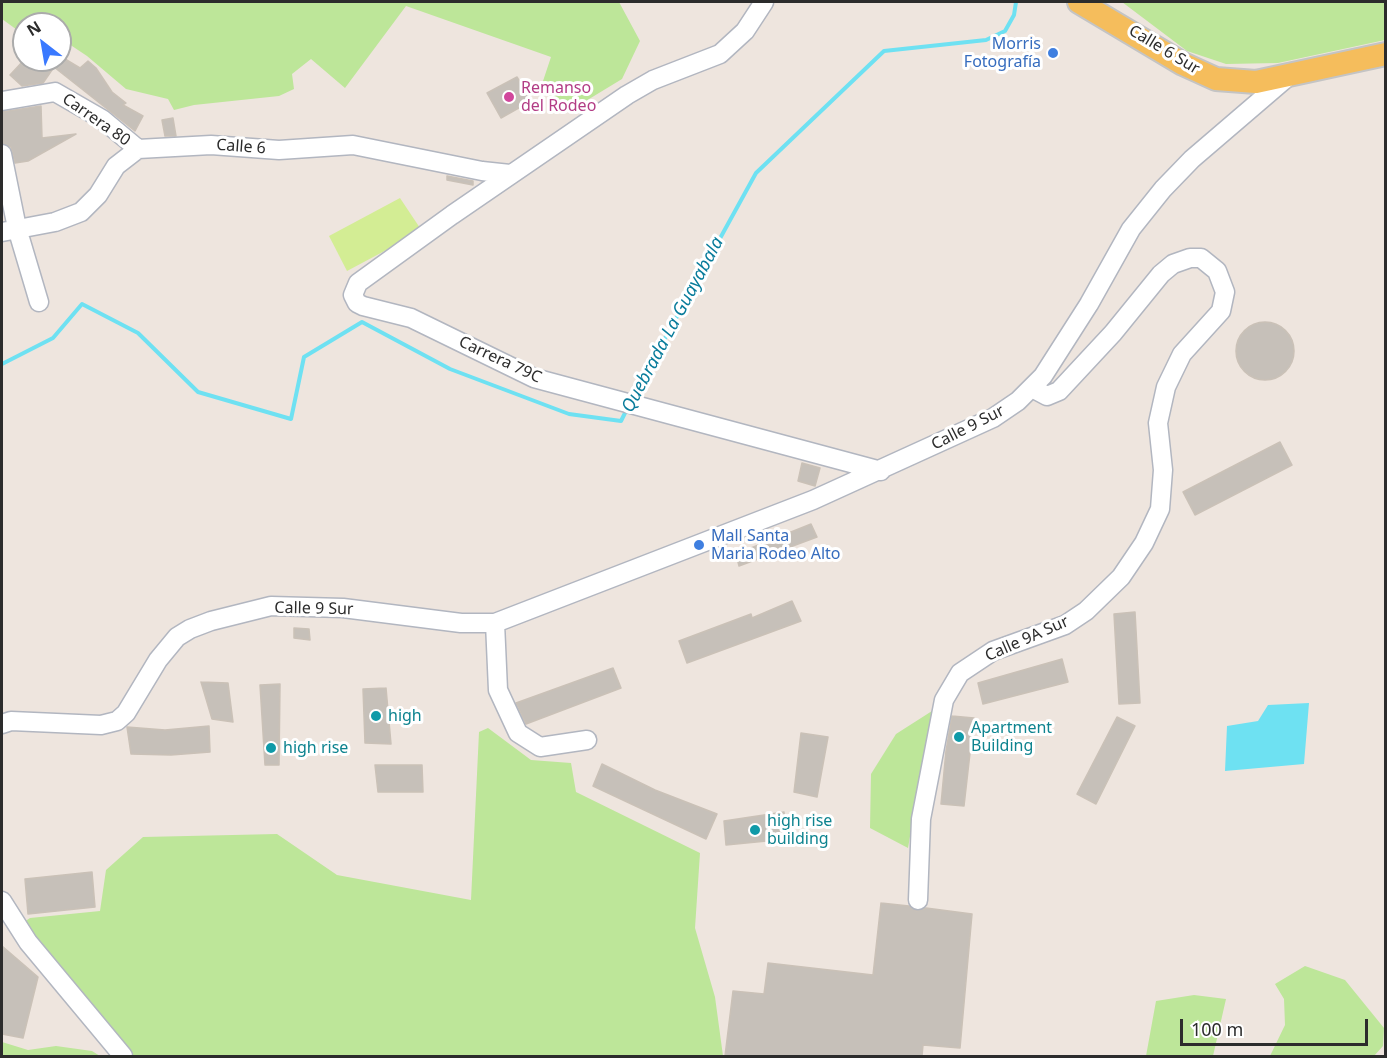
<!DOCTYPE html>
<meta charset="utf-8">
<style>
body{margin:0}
#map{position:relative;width:1387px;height:1058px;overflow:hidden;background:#eee5de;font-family:"Noto Sans",sans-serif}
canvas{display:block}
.frame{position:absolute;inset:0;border:3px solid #2c2c2c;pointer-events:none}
.north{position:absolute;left:12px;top:12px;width:60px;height:60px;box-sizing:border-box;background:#fff;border:2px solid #ababab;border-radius:50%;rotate:329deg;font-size:16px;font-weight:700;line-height:24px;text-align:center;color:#2c2c2c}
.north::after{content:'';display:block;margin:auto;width:21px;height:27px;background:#3a79ff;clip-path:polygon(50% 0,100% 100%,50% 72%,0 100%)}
.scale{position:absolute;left:1180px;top:1019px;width:188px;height:27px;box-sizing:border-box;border:3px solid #2c2c2c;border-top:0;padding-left:8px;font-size:18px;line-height:21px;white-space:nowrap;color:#2c2c2c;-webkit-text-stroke:4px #fff;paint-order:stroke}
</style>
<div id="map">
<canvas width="1387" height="1058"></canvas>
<div class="frame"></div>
<div class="north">N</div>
<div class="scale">100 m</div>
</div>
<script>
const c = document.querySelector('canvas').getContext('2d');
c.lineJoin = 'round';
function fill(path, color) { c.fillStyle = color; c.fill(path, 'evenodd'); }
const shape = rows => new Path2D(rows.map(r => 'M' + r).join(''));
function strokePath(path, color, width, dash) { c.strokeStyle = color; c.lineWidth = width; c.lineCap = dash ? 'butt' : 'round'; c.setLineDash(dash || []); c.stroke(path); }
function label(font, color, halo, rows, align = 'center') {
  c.font = font + ' "Noto Sans",sans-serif'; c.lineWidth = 6; c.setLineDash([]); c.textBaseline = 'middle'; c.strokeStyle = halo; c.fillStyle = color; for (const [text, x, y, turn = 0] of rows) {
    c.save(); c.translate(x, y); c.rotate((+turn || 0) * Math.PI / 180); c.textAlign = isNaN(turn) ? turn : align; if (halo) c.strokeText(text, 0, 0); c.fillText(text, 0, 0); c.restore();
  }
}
fill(shape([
 [2,2,619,2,640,41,622,79,571,110,540,90,551,57,406,6,345,88,311,59,292,74,294,89,279,96,194,105,174,110,168,99,126,89,87,56,60,38,60,24,24,24,24,35,2,19],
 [1122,2,1385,2,1385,40,1278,63,1226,64,1187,51],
 [932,711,908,848,870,828,871,774,896,734],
 [488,728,531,760,571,763,576,792,700,853,695,928,715,997,723,1056,132,1056,80,996,24,922,30,918,100,911,106,870,143,837,277,834,337,875,471,900,479,732],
 [1305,966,1345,980,1384,1028,1383,1046,1374,1056,1270,1056,1285,1025,1284,999,1275,984],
 [1194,995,1226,999,1213,1056,1146,1056,1156,1001],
 [2,1042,28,1050,56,1046,92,1051,100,1056,2,1056]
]), '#bde699');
fill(shape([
 [400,198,422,231,347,271,329,236]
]), '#d3ed94');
fill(shape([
 [1309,703,1304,764,1225,771,1227,726,1258,721,1268,705]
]), '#6ee1f2');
strokePath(shape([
 [2,364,53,338,82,304,138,333,198,392,291,419,304,357,362,322,450,369,569,414,621,421,627,409],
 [631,400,756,173,884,51,986,40,1005,31,1014,15,1016,2]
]), '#6ee1f2', 4);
const building = shape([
 [60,56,80,68,88,61,96,68,112,92,126,103,123,105,143,116,135,131,54,67,43,83,22,86,10,75,24,60,60,60,60,56],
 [517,77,531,101,501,118,487,93,517,77],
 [41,106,42,138,76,134,28,161,15,163,11,147,2,143,2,112,41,106],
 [173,118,176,136,165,136,162,120,173,118],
 [447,176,473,181,473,185,447,180,447,176],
 '1236 351a29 29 0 1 1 58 0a29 29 0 1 1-58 0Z',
 [1280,442,1292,465,1195,515,1183,492,1280,442],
 [802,463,820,468,815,486,798,481,802,463],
 [811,524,817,537,739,566,736,554,811,524],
 [792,601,801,621,687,663,679,641,751,614,752,618,792,601],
 [1135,612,1140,703,1119,704,1114,614,1135,612],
 [294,628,309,629,310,640,294,638,294,628],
 [1062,659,1068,682,983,704,978,683,1062,659],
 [613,668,621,688,526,724,516,703,613,668],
 [201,682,228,683,233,722,212,719,201,682],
 [280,684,279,765,265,765,260,685,280,684],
 [386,688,391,744,365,743,363,689,386,688],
 [952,716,974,718,964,806,941,804,946,751,952,716],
 [1117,717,1135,726,1096,804,1077,794,1117,717],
 [209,726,210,752,171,755,131,754,127,727,165,730,209,726],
 [801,733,828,737,817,797,794,792,801,733],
 [602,764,655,790,717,814,706,839,593,786,602,764],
 [375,765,422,765,423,792,378,792,375,765],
 [784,812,787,839,726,845,724,821,784,812],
 [92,872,95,907,28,914,25,879,92,872],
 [881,903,909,906,917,911,926,908,972,914,960,1048,923,1045,922,1056,725,1056,733,991,764,994,768,963,873,975,881,903],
 [2,946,38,977,23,1038,2,1034,2,946]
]);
fill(building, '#c6c0b9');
strokePath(building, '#cac1b7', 1.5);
const minor = shape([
 [764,2,745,31,720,54,653,80,627,95,452,215,358,283,353,295,357,303,363,306,411,318,534,378,881,471],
 [2,101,55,92,102,119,138,149],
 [2,154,17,228,39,302],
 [2,232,55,222,81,212,98,195,116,166,138,149,211,145,279,150,353,145,482,171,510,174],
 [495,623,498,690,518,733,540,747,587,740],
 [2,724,11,721,101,725,117,721,126,713,158,660,177,637,190,629,211,621,271,606,343,608,461,623,495,623,813,500,993,418,1018,401,1043,376,1089,304,1131,229,1163,189,1192,159,1290,75],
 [918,900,921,819,944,700,960,673,993,651,1065,625,1086,611,1121,577,1144,543,1160,509,1163,470,1158,423,1166,387,1182,354,1221,311,1225,292,1217,271,1201,258,1190,258,1173,264,1161,274,1113,333,1059,391,1047,396,1032,388],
 [2,901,28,942,123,1056]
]);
const major = shape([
 [1079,2,1183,64,1216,79,1256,82,1386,54]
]);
strokePath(minor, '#b2b6c0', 21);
strokePath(major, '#c4c4c4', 26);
strokePath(minor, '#fff', 18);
strokePath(major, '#f5bd5c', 22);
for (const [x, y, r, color] of [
 [1053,53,6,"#3f7fe0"],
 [509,97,6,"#d1479c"],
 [699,545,6,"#3f7fe0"],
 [376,716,6,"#0f9aa8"],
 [959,737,6,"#0f9aa8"],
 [271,748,6,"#0f9aa8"],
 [755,830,6,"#0f9aa8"]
]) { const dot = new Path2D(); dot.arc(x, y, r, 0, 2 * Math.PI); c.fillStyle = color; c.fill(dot); strokePath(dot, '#fff', 2); }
label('16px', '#366cbe', '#fff', [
 ["Morris",1041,44],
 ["Fotografía",1041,62],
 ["Mall Santa",711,536,"left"],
 ["Maria Rodeo Alto",711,554,"left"]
], 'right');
label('16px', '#2c2c2c', '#fff', [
 ["Calle 6 Sur",1164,50,31],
 ["Carrera 80",96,120,35],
 ["Calle 6",241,147,4],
 ["Carrera 79C",500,360,25],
 ["Calle 9 Sur",968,428,-27],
 ["Calle 9 Sur",314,609,1],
 ["Calle 9A Sur",1027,639,-24]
]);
label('16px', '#b23c85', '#fff', [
 ["Remanso",521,88],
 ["del Rodeo",521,106]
], 'left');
label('16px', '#0d838f', '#fff', [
 ["high",388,716],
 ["Apartment",971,728],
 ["Building",971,746],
 ["high rise",283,748],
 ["high rise",767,821],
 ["building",767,839]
], 'left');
label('italic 18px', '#097c9b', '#fff', [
 ["Quebrada La Guayabala",673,325,-62]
]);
</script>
